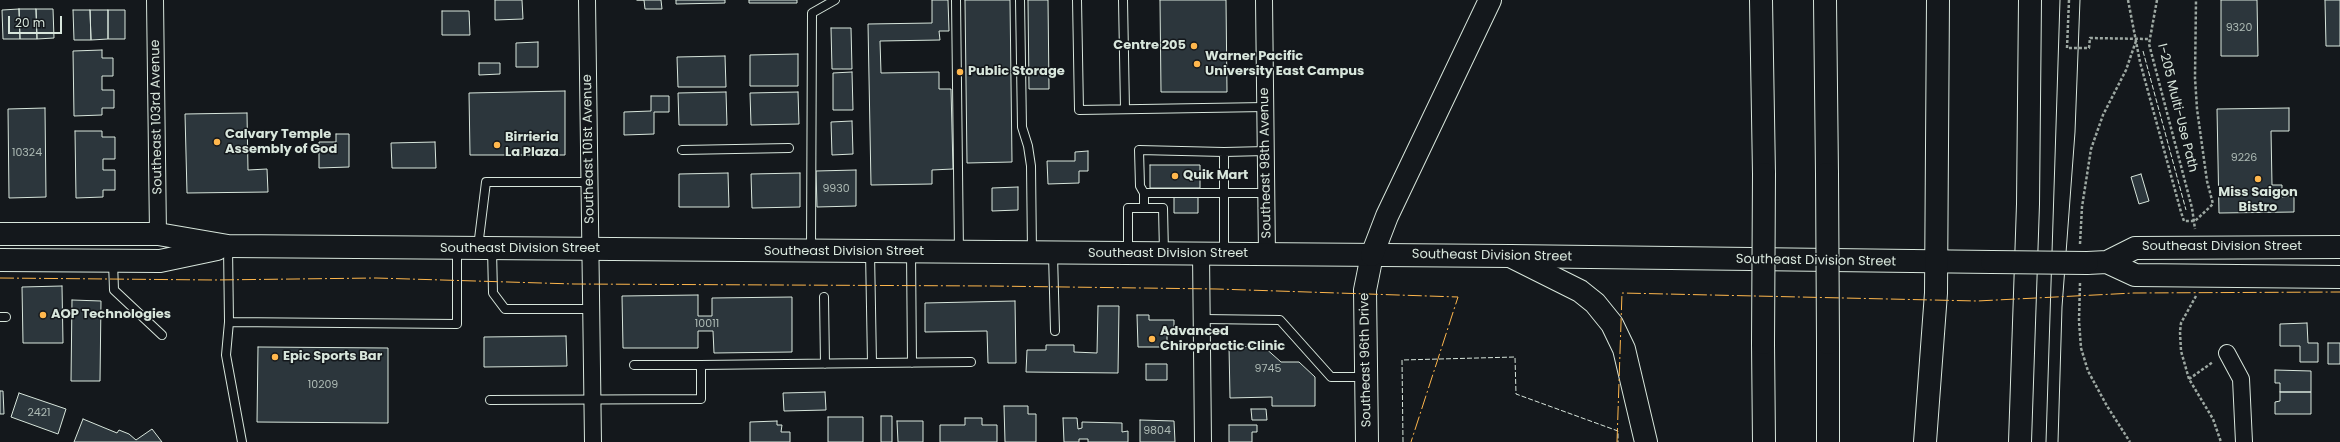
<!DOCTYPE html>
<style>
body{margin:0}
#map{position:relative;width:2340px;height:442px;overflow:hidden;background:#14181c;font-family:Poppins,sans-serif}
canvas{display:block}
.scale{position:absolute;left:8px;top:16px;width:54px;height:18px;box-sizing:border-box;border:2px solid #d8e6dc;border-top:0;padding-left:5px;font-size:12px;line-height:14px;white-space:nowrap;color:#d8e6dc;-webkit-text-stroke:3px #14181c;paint-order:stroke}
</style>
<div id="map">
<canvas width="2340" height="442"></canvas>
<div class="scale">20 m</div>
</div>
<script>
const c = document.querySelector('canvas').getContext('2d');
c.lineJoin = 'round';
function fill(path, color) { c.fillStyle = color; c.fill(path, 'evenodd'); }
const shape = rows => new Path2D(rows.map(r => 'M' + r).join(''));
function strokePath(path, color, width, dash) { c.strokeStyle = color; c.lineWidth = width; c.lineCap = dash ? 'butt' : 'round'; c.setLineDash(dash || []); c.stroke(path); }
function label(font, color, halo, rows, align = 'center') {
  c.font = font + ' Poppins,sans-serif'; c.lineWidth = 3; c.setLineDash([]); c.textBaseline = 'middle'; c.strokeStyle = halo; c.fillStyle = color; for (const [text, x, y, turn = 0] of rows) {
    c.save(); c.translate(x, y); c.rotate((+turn || 0) * Math.PI / 180); c.textAlign = isNaN(turn) ? turn : align; if (halo) c.strokeText(text, 0, 0); c.fillText(text, 0, 0); c.restore();
  }
}
const building = shape([
 [495,0,522,0,523,19,495,20,495,0],
 [637,0,661,0,662,9,645,9,644,0,637,0],
 [676,0,725,0,725,3,676,4,676,0],
 [749,0,797,0,797,3,749,3,749,0],
 [932,0,948,0,949,31,939,31,940,40,880,41,881,73,939,72,939,89,951,89,953,169,932,170,932,184,871,185,868,24,932,23,932,0],
 [965,0,1010,0,1012,162,967,163,965,0],
 [1028,0,1048,0,1049,89,1029,89,1028,0],
 [1160,0,1226,0,1227,92,1161,92,1160,0],
 [2221,0,2257,0,2258,56,2221,56,2221,0],
 [2325,0,2340,0,2340,46,2326,46,2325,0],
 [19,9,36,9,37,39,20,39,19,9],
 [19,9,20,39,3,39,2,10,19,9],
 [36,9,53,9,54,38,37,39,36,9],
 [73,10,90,10,91,40,74,40,73,10],
 [90,10,108,10,108,39,91,40,90,10],
 [108,10,125,10,125,39,108,39,108,10],
 [442,11,469,11,470,35,442,35,442,11],
 [831,28,851,28,852,69,832,69,831,28],
 [538,42,538,67,516,67,516,43,538,42],
 [102,50,102,58,113,58,113,76,102,76,102,90,114,90,114,108,102,108,102,115,74,116,73,51,102,50],
 [798,54,798,86,750,86,750,55,798,54],
 [725,56,726,87,678,87,677,57,725,56],
 [479,63,500,63,500,74,479,75,479,63],
 [852,72,853,110,833,110,833,73,852,72],
 [565,91,565,155,470,155,469,93,565,91],
 [726,92,727,125,679,125,678,93,726,92],
 [798,92,799,124,751,125,750,93,798,92],
 [651,96,669,96,669,112,654,112,654,134,624,135,624,112,651,111,651,96],
 [45,108,46,197,9,198,8,109,45,108],
 [2289,108,2289,131,2271,131,2272,185,2282,185,2282,197,2294,196,2294,212,2219,213,2217,109,2289,108],
 [247,113,248,170,267,169,268,192,187,193,185,114,247,113],
 [852,121,853,154,832,155,831,122,852,121],
 [75,131,102,131,102,137,115,137,115,159,103,159,103,170,115,170,115,190,103,190,103,197,76,198,75,131],
 [336,134,349,134,349,167,319,168,319,142,336,142,336,134],
 [435,142,436,168,392,168,391,143,435,142],
 [1088,151,1088,171,1079,171,1079,183,1048,184,1047,161,1075,161,1075,152,1088,151],
 [1150,165,1200,165,1200,188,1150,188,1150,165],
 [856,170,856,206,817,207,816,171,856,170],
 [728,173,729,207,679,207,679,174,728,173],
 [800,173,800,207,752,208,751,174,800,173],
 [2141,174,2149,201,2139,204,2131,177,2141,174],
 [1018,187,1018,210,992,211,992,188,1018,187],
 [1174,196,1198,197,1198,213,1174,213,1174,196],
 [62,286,63,343,23,343,22,287,62,286],
 [698,295,698,316,712,316,712,298,792,297,792,352,714,353,713,331,698,331,698,348,623,348,622,296,698,295],
 [72,300,101,301,100,381,71,381,72,300],
 [1015,301,1016,363,988,363,987,331,925,332,925,303,1015,301],
 [1098,306,1119,306,1118,373,1026,372,1027,350,1046,350,1046,345,1074,345,1074,352,1097,353,1098,306],
 [1137,315,1149,315,1149,320,1174,320,1174,331,1167,331,1167,347,1138,347,1137,315],
 [2307,323,2308,343,2318,343,2318,362,2300,362,2300,346,2280,346,2280,324,2307,323],
 [566,336,567,366,484,367,484,337,566,336],
 [2328,343,2340,343,2340,364,2328,364,2328,343],
 [1263,346,1281,362,1299,362,1315,377,1315,406,1272,406,1272,397,1230,398,1229,347,1263,346],
 [258,347,388,348,388,423,257,422,258,347],
 [1146,364,1167,364,1167,380,1146,380,1146,364],
 [2275,370,2311,371,2311,392,2280,392,2280,383,2275,383,2275,370],
 [0,391,3,391,4,414,0,414,0,391],
 [825,392,826,410,784,411,783,393,825,392],
 [2280,392,2311,392,2311,414,2275,414,2275,402,2280,401,2280,392],
 [19,393,66,409,58,434,11,417,19,393],
 [1004,406,1028,406,1028,414,1036,414,1036,442,1005,442,1004,406],
 [1251,409,1266,409,1267,420,1252,420,1251,409],
 [881,416,892,416,892,442,881,442,881,416],
 [828,417,863,417,863,442,828,442,828,417],
 [965,418,982,418,982,425,997,425,997,442,940,442,940,425,965,425,965,418],
 [1063,418,1077,418,1078,429,1082,428,1082,422,1122,423,1122,432,1128,431,1128,442,1088,442,1088,439,1079,439,1079,442,1064,442,1063,418],
 [83,419,117,433,119,430,129,434,136,440,152,429,162,442,74,442,83,419],
 [1140,420,1174,421,1175,442,1140,442,1140,420],
 [777,421,777,425,782,425,781,432,790,432,790,442,750,442,750,422,777,421],
 [897,421,923,421,923,442,898,442,897,421],
 [1229,425,1257,425,1257,432,1252,432,1252,442,1229,442,1229,425]
]);
fill(building, '#2c363c');
strokePath(building, '#d8e6dc', 1);
const lane = shape([
 [956,0,959,252],
 [1020,0,1022,127,1028,146,1031,166,1032,252],
 [1077,0,1079,110,1265,107],
 [1123,0,1125,109],
 [682,150,789,148],
 [1266,151,1224,152,1224,193,1266,193],
 [1144,193,1140,186,1139,150,1224,152],
 [1144,208,1144,193,1224,193,1224,254],
 [228,247,229,322,457,324,457,249],
 [478,247,486,182,589,182],
 [492,249,493,293,505,309,591,309],
 [811,249,812,13,835,0],
 [911,252,912,363],
 [1128,252,1128,208,1163,208,1164,253],
 [1053,254,1055,331],
 [113,262,114,290,162,335],
 [824,297,825,364],
 [0,317,6,317],
 [1203,319,1280,320,1331,377,1364,377],
 [229,322,226,355,242,442],
 [872,363,971,362],
 [634,365,701,365],
 [490,400,701,399,701,365,872,363,870,252]
]);
const street = shape([
 [155,0,158,234],
 [587,0,593,442],
 [1264,0,1267,255],
 [1201,254,1203,442],
 [2227,353,2241,379,2244,442]
]);
const secondary = shape([
 [1367,442,1365,290,1372,255]
]);
const primary = shape([
 [0,234,158,234,228,246,1510,256,1992,262],
 [0,260,160,261,217,249],
 [2107,262,2135,275,2340,277],
 [2087,263,2107,262,2135,248,2340,247]
]);
const highway = shape([
 [1761,0,1764,174],
 [1825,0,1827,174],
 [1372,255,1387,216,1490,0],
 [1510,256,1580,291,1595,303,1612,324,1624,349,1646,442],
 [1763,343,1764,442],
 [1828,343,1828,442],
 [1925,442,1936,293,1938,0],
 [2020,442,2028,204,2030,0]
]);
strokePath(lane, '#d8e6dc', 10);
strokePath(street, '#d8e6dc', 18);
strokePath(secondary, '#d8e6dc', 24);
strokePath(primary, '#d8e6dc', 24);
strokePath(highway, '#d8e6dc', 24);
strokePath(shape([
 [2069,0,2067,48,2089,48,2090,38,2149,39],
 [2128,0,2140,62,2181,212,2184,221,2195,221,2213,204,2207,181,2197,109,2195,78,2196,0],
 [2157,0,2149,44,2192,208,2195,229],
 [2080,244,2082,207,2091,149,2103,115,2126,70,2136,41],
 [2080,283,2079,321,2081,348,2088,371,2107,406,2130,442],
 [2196,296,2181,323,2180,332,2181,351,2189,379,2213,419,2221,442],
 [2189,379,2213,362]
]), '#9da8a2', 2.5, [3, 2]);
strokePath(lane, '#14181c', 8);
strokePath(street, '#14181c', 16);
strokePath(secondary, '#14181c', 22);
strokePath(primary, '#14181c', 22);
strokePath(highway, '#14181c', 22);
strokePath(shape([
 [2046,442,2060,0],
 [2058,442,2062,307,2075,132,2080,0]
]), '#d8e6dc', 1);
const primaryBridge = shape([
 [1992,262,2087,263]
]);
const highwayBridge = shape([
 [1827,174,1828,343],
 [1763,343,1764,174]
]);
strokePath(primaryBridge, '#d8e6dc', 24, []);
strokePath(highwayBridge, '#d8e6dc', 24, []);
strokePath(primaryBridge, '#14181c', 22);
strokePath(highwayBridge, '#14181c', 22);
strokePath(shape([
 [2143,51,2186,210],
 [1403,442,1402,360,1515,357,1516,394,1618,431,1618,442]
]), '#d8e6dc', 1, [5, 2]);
strokePath(shape([
 [0,278,214,280,376,278,574,284,990,286,1217,289,1458,297,1411,442],
 [1617,442,1622,293,1977,301,2134,293,2340,292]
]), '#ffb74d', 1, [14, 3, 2, 3]);
for (const [x, y, r, color] of [
 [1194,46,4,"#ffb74d"],
 [1197,64,4,"#ffb74d"],
 [960,72,4,"#ffb74d"],
 [217,142,4,"#ffb74d"],
 [497,145,4,"#ffb74d"],
 [1175,176,4,"#ffb74d"],
 [2258,179,4,"#ffb74d"],
 [43,315,4,"#ffb74d"],
 [1152,339,4,"#ffb74d"],
 [275,357,4,"#ffb74d"]
]) { const dot = new Path2D(); dot.arc(x, y, r, 0, 2 * Math.PI); c.fillStyle = color; c.fill(dot); strokePath(dot, '#14181c', 1.5); }
label('11px', '#adbab4', null, [
 ["9320",2239,28],
 ["10324",27,153],
 ["9226",2244,158],
 ["9930",836,189],
 ["10011",707,324],
 ["9745",1268,369],
 ["10209",323,385],
 ["2421",39,413],
 ["9804",1157,431]
]);
label('bold 13px', '#d8e6dc', '#14181c', [
 ["Centre 205",1186,46,"right"],
 ["Warner Pacific",1205,57],
 ["University East Campus",1205,72],
 ["Public Storage",968,72],
 ["Calvary Temple",225,135],
 ["Assembly of God",225,150],
 ["Birrieria",505,138],
 ["La Plaza",505,153],
 ["Quik Mart",1183,176],
 ["Miss Saigon",2258,193,"center"],
 ["Bistro",2258,208,"center"],
 ["AOP Technologies",51,315],
 ["Advanced",1160,332],
 ["Chiropractic Clinic",1160,347],
 ["Epic Sports Bar",283,357]
], 'left');
label('13px', '#d8e6dc', '#14181c', [
 ["I-205 Multi-Use Path",2177,108,76],
 ["Southeast 103rd Avenue",157,117,-91],
 ["Southeast 101st Avenue",589,149,-91],
 ["Southeast 98th Avenue",1266,163,-91],
 ["Southeast Division Street",2222,247],
 ["Southeast Division Street",520,249],
 ["Southeast Division Street",844,252],
 ["Southeast Division Street",1168,254],
 ["Southeast Division Street",1492,256,1],
 ["Southeast Division Street",1816,261,1],
 ["Southeast 96th Drive",1366,360,-91]
]);
</script>
